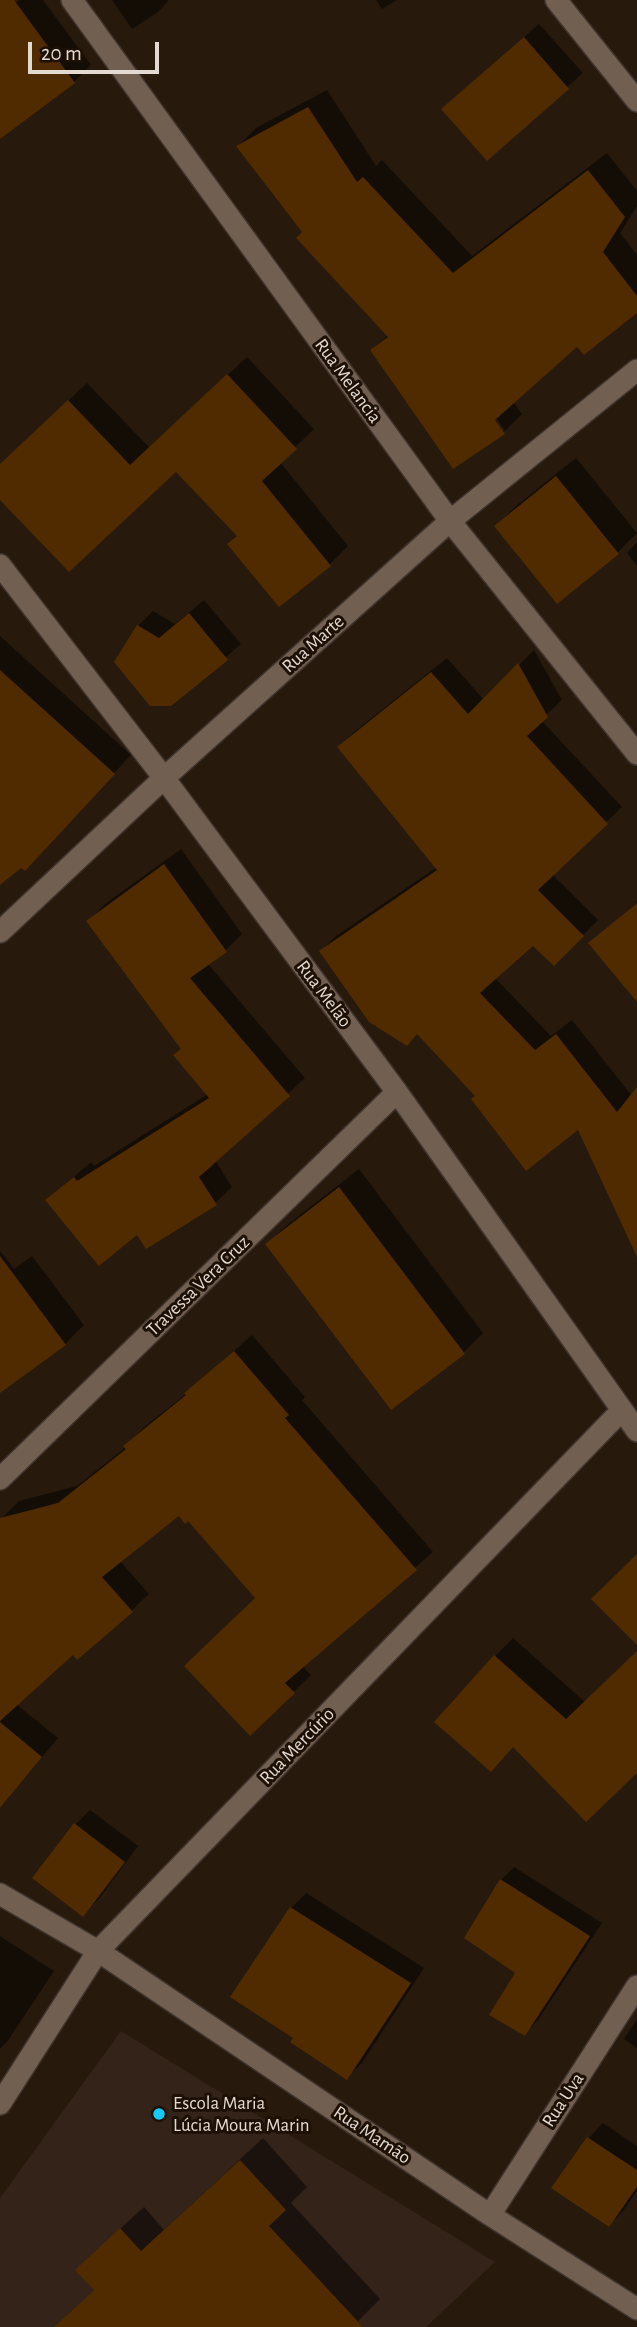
<!DOCTYPE html>
<meta charset="utf-8">
<style>
body{margin:0}
#map{position:relative;width:637px;height:2327px;overflow:hidden;background:#27190c;font-family:"Alegreya Sans",sans-serif}
canvas{display:block}
.scale{position:absolute;left:28px;top:42px;width:131px;height:32px;box-sizing:border-box;border:4px solid #e3d9d1;border-top:0;padding-left:9px;font-size:21px;line-height:24px;white-space:nowrap;color:#e3d9d1;-webkit-text-stroke:5px #1d1004;paint-order:stroke}
</style>
<div id="map">
<canvas width="637" height="2327"></canvas>
<div class="scale">20 m</div>
</div>
<script>
const c = document.querySelector('canvas').getContext('2d');
c.lineJoin = 'round';
function fill(path, color) { c.fillStyle = color; c.fill(path, 'evenodd'); }
const shape = rows => new Path2D(rows.map(r => 'M' + r).join(''));
function strokePath(path, color, width, dash) { c.strokeStyle = color; c.lineWidth = width; c.lineCap = dash ? 'butt' : 'round'; c.setLineDash(dash || []); c.stroke(path); }
function label(font, color, halo, rows, align = 'center') {
  c.font = font + ' "Alegreya Sans",sans-serif'; c.lineWidth = 6; c.setLineDash([]); c.textBaseline = 'middle'; c.strokeStyle = halo; c.fillStyle = color; for (const [text, x, y, turn = 0] of rows) {
    c.save(); c.translate(x, y); c.rotate((+turn || 0) * Math.PI / 180); c.textAlign = isNaN(turn) ? turn : align; if (halo) c.strokeText(text, 0, 0); c.fillText(text, 0, 0); c.restore();
  }
}
fill(shape([
 [121,2031,495,2262,426,2327,0,2327,0,2198]
]), '#332319');
fill(shape([
 [20,0,43,0,91,65,74,82,0,136,0,14],
 [112,0,169,0,158,12,132,29],
 [376,0,397,0,382,9],
 [539,24,583,73,487,158,458,95],
 [327,90,376,166,382,160,472,256,607,153,637,191,637,206,620,233,637,255,637,311,578,344,513,402,522,414,505,431,492,412,489,414,501,431,505,431,454,467,372,350,388,335,238,146,256,128],
 [247,357,314,429,280,462,348,546,330,564,280,605,238,535,176,469,0,497,0,465,87,383,149,447],
 [576,458,637,533,618,552,496,526,516,506],
 [637,542,637,566,627,553],
 [204,600,241,644,170,705,138,626,153,611,175,624],
 [0,636,131,755,42,851,0,883],
 [534,650,562,700,541,720,622,807,552,874,598,920,554,964,534,944,495,978,551,1036,572,1020,632,1096,637,1090,637,1219,579,1128,477,1096,418,1032,321,951,336,936,437,867,339,747,354,732,447,658,484,700],
 [181,849,242,934,226,950,208,964,305,1078,215,1160,232,1187,215,1203,137,1232,47,1200,91,1162,94,1166,208,1094,183,1048,89,921,105,904],
 [637,902,637,991,590,943],
 [359,1169,483,1333,464,1352,392,1407,267,1244,287,1225],
 [0,1251,14,1269,32,1256,84,1325,65,1344,0,1391],
 [252,1335,305,1397,302,1400,433,1552,302,1666,311,1675,250,1734,257,1598,189,1519,180,1513,120,1561,149,1594,131,1611,73,1652,16,1704,58,1738,0,1808,1,1519,19,1501,77,1486,126,1447,143,1428,186,1394],
 [513,1638,585,1702,637,1652,637,1771,586,1820,495,1656],
 [90,1810,138,1846,98,1900,83,1914,75,1825],
 [514,1867,602,1923,538,2020,525,2034,517,1972,501,1880],
 [306,1893,424,1968,362,2063,347,2077,295,2038,233,1996,291,1908],
 [0,1936,54,1971,9,2039,0,2049],
 [637,2019,637,2048,624,2039],
 [603,2123,637,2146,637,2191,623,2211,609,2225,554,2187,589,2138],
 [263,2138,307,2187,291,2203,380,2299,352,2327,54,2327,95,2289,100,2247,144,2207,164,2230]
]), '#0007');
fill(shape([
 [0,0,14,0,75,83,0,139],
 [524,37,569,89,487,161,441,109],
 [308,107,357,182,363,177,453,273,588,170,625,217,603,252,637,296,637,313,584,355,577,347,495,420,505,434,453,469,370,350,388,337,296,238,302,232,236,146],
 [227,374,297,449,262,481,331,566,279,607,227,544,237,536,176,472,69,572,0,500,0,464,68,400,130,465],
 [556,476,619,554,557,604,494,526],
 [189,613,228,660,171,706,150,706,114,662,137,625,159,638],
 [518,663,548,717,527,736,608,824,538,890,584,936,554,966,533,946,480,993,535,1050,556,1034,617,1112,637,1087,637,1257,578,1130,526,1171,471,1099,475,1096,417,1034,407,1046,369,1022,319,951,437,870,337,747,431,672,468,714],
 [0,670,115,774,25,871,21,868,0,885],
 [164,864,227,952,190,978,290,1096,199,1177,217,1205,146,1249,137,1235,99,1266,45,1200,74,1177,77,1181,209,1098,173,1055,181,1049,86,921],
 [637,903,637,1002,588,943],
 [339,1187,465,1354,391,1410,265,1244],
 [0,1256,66,1345,0,1393],
 [234,1351,289,1415,285,1418,417,1570,285,1683,295,1693,250,1736,184,1666,255,1598,188,1521,185,1524,179,1516,102,1577,133,1612,77,1660,73,1655,0,1721,0,1518,58,1503,126,1449,123,1446,186,1395,184,1393],
 [637,1554,637,1645,591,1599],
 [637,1651,637,1773,586,1822,513,1747,491,1772,434,1722,494,1655,566,1719],
 [0,1722,42,1757,0,1808],
 [74,1823,125,1862,83,1917,32,1878],
 [500,1879,590,1936,525,2036,489,2015,515,1973,464,1938],
 [290,1907,411,1983,347,2080,290,2042,293,2038,230,1997],
 [587,2137,637,2170,637,2187,609,2227,551,2188],
 [240,2160,286,2210,269,2226,363,2327,54,2327,94,2290,75,2270,120,2228,141,2251]
]), '#512b00');
const street = shape([
 [72,0,450,521,637,754],
 [556,0,637,101],
 [0,565,164,778,397,1092,637,1431],
 [0,932,164,778,450,521,637,370],
 [0,1479,397,1092],
 [0,1894,98,1951,490,2215,637,2309],
 [0,2104,98,1951,622,1410],
 [490,2215,637,1986]
]);
strokePath(street, '#3e332e', 24);
strokePath(street, '#716051', 21);
for (const [x, y, r, color] of [
 [159,2114,7,"#13cafb"]
]) { const dot = new Path2D(); dot.arc(x, y, r, 0, 2 * Math.PI); c.fillStyle = color; c.fill(dot); strokePath(dot, '#1d1004', 2.5); }
label('19px', '#e3d9d1', '#1d1004', [
 ["Rua Melancia",348,381,54],
 ["Rua Marte",313,644,-42],
 ["Rua Melão",324,994,53],
 ["Travessa Vera Cruz",198,1286,-44],
 ["Rua Mercúrio",297,1746,-46],
 ["Rua Uva",563,2100,-57],
 ["Rua Mamão",372,2135,34]
]);
label('19px', '#e3d9d1', '#1d1004', [
 ["Escola Maria",173,2103],
 ["Lúcia Moura Marin",173,2125]
], 'left');
</script>
